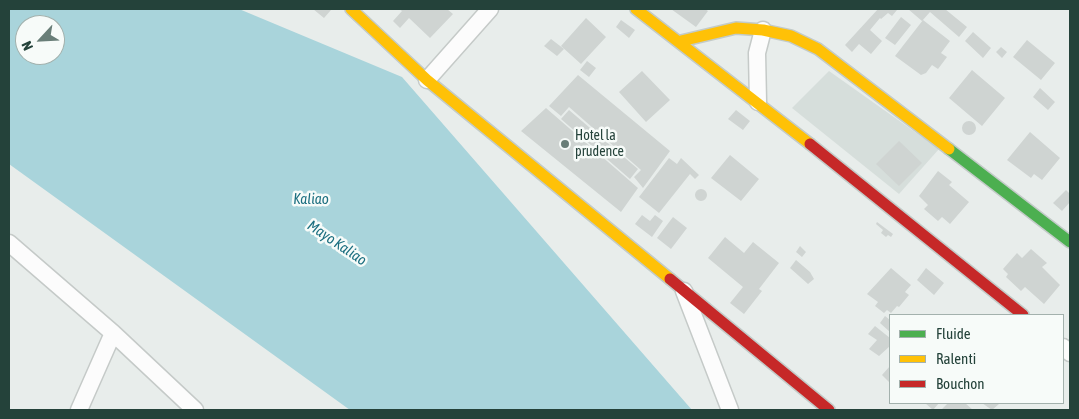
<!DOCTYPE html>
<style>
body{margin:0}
#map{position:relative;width:1079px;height:419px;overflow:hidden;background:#e8edeb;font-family:"Asap Condensed",sans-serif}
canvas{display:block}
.frame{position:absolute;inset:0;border:10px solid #24423a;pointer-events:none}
.legend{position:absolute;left:889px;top:314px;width:175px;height:90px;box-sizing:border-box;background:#f7fbf9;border:1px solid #a3b1ad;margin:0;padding:6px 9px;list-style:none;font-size:15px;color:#24423a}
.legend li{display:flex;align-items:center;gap:10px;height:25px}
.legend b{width:25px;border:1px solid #a3b1ad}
.north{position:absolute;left:15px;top:15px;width:50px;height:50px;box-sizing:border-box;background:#f7fbf9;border:1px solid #a3b1ad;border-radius:50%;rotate:245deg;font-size:14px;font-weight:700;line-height:20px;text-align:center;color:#24423a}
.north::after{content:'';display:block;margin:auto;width:18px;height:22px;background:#697e78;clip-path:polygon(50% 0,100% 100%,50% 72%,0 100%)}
</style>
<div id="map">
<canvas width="1079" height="419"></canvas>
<div class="frame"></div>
<ul class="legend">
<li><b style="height:6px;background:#4caf50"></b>Fluide</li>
<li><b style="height:6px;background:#ffc107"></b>Ralenti</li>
<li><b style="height:6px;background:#c62828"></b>Bouchon</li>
</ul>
<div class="north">N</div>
</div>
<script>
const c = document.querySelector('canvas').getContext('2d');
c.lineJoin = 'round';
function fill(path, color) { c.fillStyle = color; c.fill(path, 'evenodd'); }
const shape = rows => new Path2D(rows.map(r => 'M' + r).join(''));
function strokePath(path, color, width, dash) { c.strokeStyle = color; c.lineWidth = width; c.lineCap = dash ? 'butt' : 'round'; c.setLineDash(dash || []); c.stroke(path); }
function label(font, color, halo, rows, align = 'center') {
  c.font = font + ' "Asap Condensed",sans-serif'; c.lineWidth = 5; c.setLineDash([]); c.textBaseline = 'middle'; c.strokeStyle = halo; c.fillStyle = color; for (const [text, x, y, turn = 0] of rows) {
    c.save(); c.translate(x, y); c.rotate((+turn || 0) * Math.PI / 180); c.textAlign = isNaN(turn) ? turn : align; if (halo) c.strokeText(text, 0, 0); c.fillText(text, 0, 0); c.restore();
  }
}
fill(shape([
 [829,71,939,149,899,194,792,108]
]), '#d6dedb');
fill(shape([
 [9,9,239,9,402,77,692,410,350,410,9,164],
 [25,25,55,25,55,55,25,55]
]), '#a9d4db');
fill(shape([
 [313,9,329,9,331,10,324,18],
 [399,9,447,9,453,14,430,38,409,18,400,28,393,21,402,11],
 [671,9,705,9,708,11,696,27],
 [878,9,897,10,892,16,888,13,881,19,880,18,870,30,882,41,871,54,859,44,852,52,845,45],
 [908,9,945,9,967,27,959,37,930,12,922,21],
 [901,17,911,25,895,45,885,38],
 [586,18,606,37,581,64,561,46],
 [621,20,635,30,629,38,616,27],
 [923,20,950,41,941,53,947,57,938,69,932,65,926,73,921,75,895,56],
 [973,32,991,48,983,58,965,41],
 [551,39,564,49,557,56,544,46],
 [1027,40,1055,63,1041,80,1013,57],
 [1001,47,1007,52,1002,58,996,52],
 [587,61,596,68,589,77,580,70],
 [972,70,1005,98,982,126,949,98],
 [642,71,670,100,646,122,619,92],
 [578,75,670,151,643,188,634,177,641,170,569,107,561,116,549,106],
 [1040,88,1055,102,1048,110,1033,97],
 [546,108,638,188,621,212,521,131],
 [569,110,638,169,630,179,561,119],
 [736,110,750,121,743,130,728,119],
 '962 128a7 7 0 1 1 14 0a7 7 0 1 1-14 0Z',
 [1030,132,1060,158,1042,180,1034,174,1031,178,1007,160],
 [899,141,922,163,899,186,876,164],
 [730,155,759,179,741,201,711,178],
 [669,158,677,164,681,158,699,175,695,179,690,174,659,213,639,197],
 [938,171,952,182,949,185,969,202,950,224,942,217,938,221,924,209,928,205,919,196],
 '695 195a6 6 0 1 1 12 0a6 6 0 1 1-12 0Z',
 [1066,190,1070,194,1070,202,1062,211,1053,203],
 [642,215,650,221,655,215,663,221,652,237,635,224],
 [673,217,687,228,671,249,657,238],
 [877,222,893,234,891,237,888,235,886,237,881,233,883,230,876,224],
 [725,237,744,253,753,242,779,263,759,289,762,291,744,314,730,303,743,287,708,258],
 [800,246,806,252,802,257,796,252],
 [1031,249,1047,263,1042,267,1060,285,1044,304,1025,287,1021,291,1006,277,1008,274,1003,269,1017,253,1022,258],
 [796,260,810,272,814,279,808,284,790,268],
 [891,268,911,285,905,292,909,295,899,307,897,306,891,313,887,310,884,313,875,306,878,302,867,294],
 [926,268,944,283,934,295,917,280],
 [885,316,890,320,890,332,880,323],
 [875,326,890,338,890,346,879,356,869,349,877,340,868,334],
 [890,366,890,383,882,375],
 [925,403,939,403,933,410],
 [948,403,965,403,973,410,941,410],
 [982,403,998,403,999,404,992,410]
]), '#cfd4d2');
const street = shape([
 [427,80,490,9],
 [758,102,757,53,763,30],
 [9,243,113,333,195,410],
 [684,291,730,410],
 [1063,347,1070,353],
 [79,410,113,333]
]);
const fast = shape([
 [949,149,1070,242]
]);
const slow = shape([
 [351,9,427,80,670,279],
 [636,9,810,144],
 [681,41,736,28,763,30,791,36,818,49,949,149]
]);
const jam = shape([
 [810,144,1023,315],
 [670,279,829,410]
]);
strokePath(street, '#c5cac8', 19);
strokePath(fast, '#c3cbc8', 14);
strokePath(slow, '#c3cbc8', 14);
strokePath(jam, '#c3cbc8', 14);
strokePath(street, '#fcfcfc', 16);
strokePath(fast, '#4caf50', 11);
strokePath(slow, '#ffc107', 11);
strokePath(jam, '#c62828', 11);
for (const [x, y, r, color] of [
 [565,144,5,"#697e78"]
]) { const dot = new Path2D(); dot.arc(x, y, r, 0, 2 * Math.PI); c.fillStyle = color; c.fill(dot); strokePath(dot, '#f7fbf9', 2); }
label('14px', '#24423a', '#f7fbf9', [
 ["Hotel la",575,136],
 ["prudence",575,152]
], 'left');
label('italic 15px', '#1c6f80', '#f7fbf9', [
 ["Kaliao",311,199],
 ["Mayo Kaliao",337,243,34]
]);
</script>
